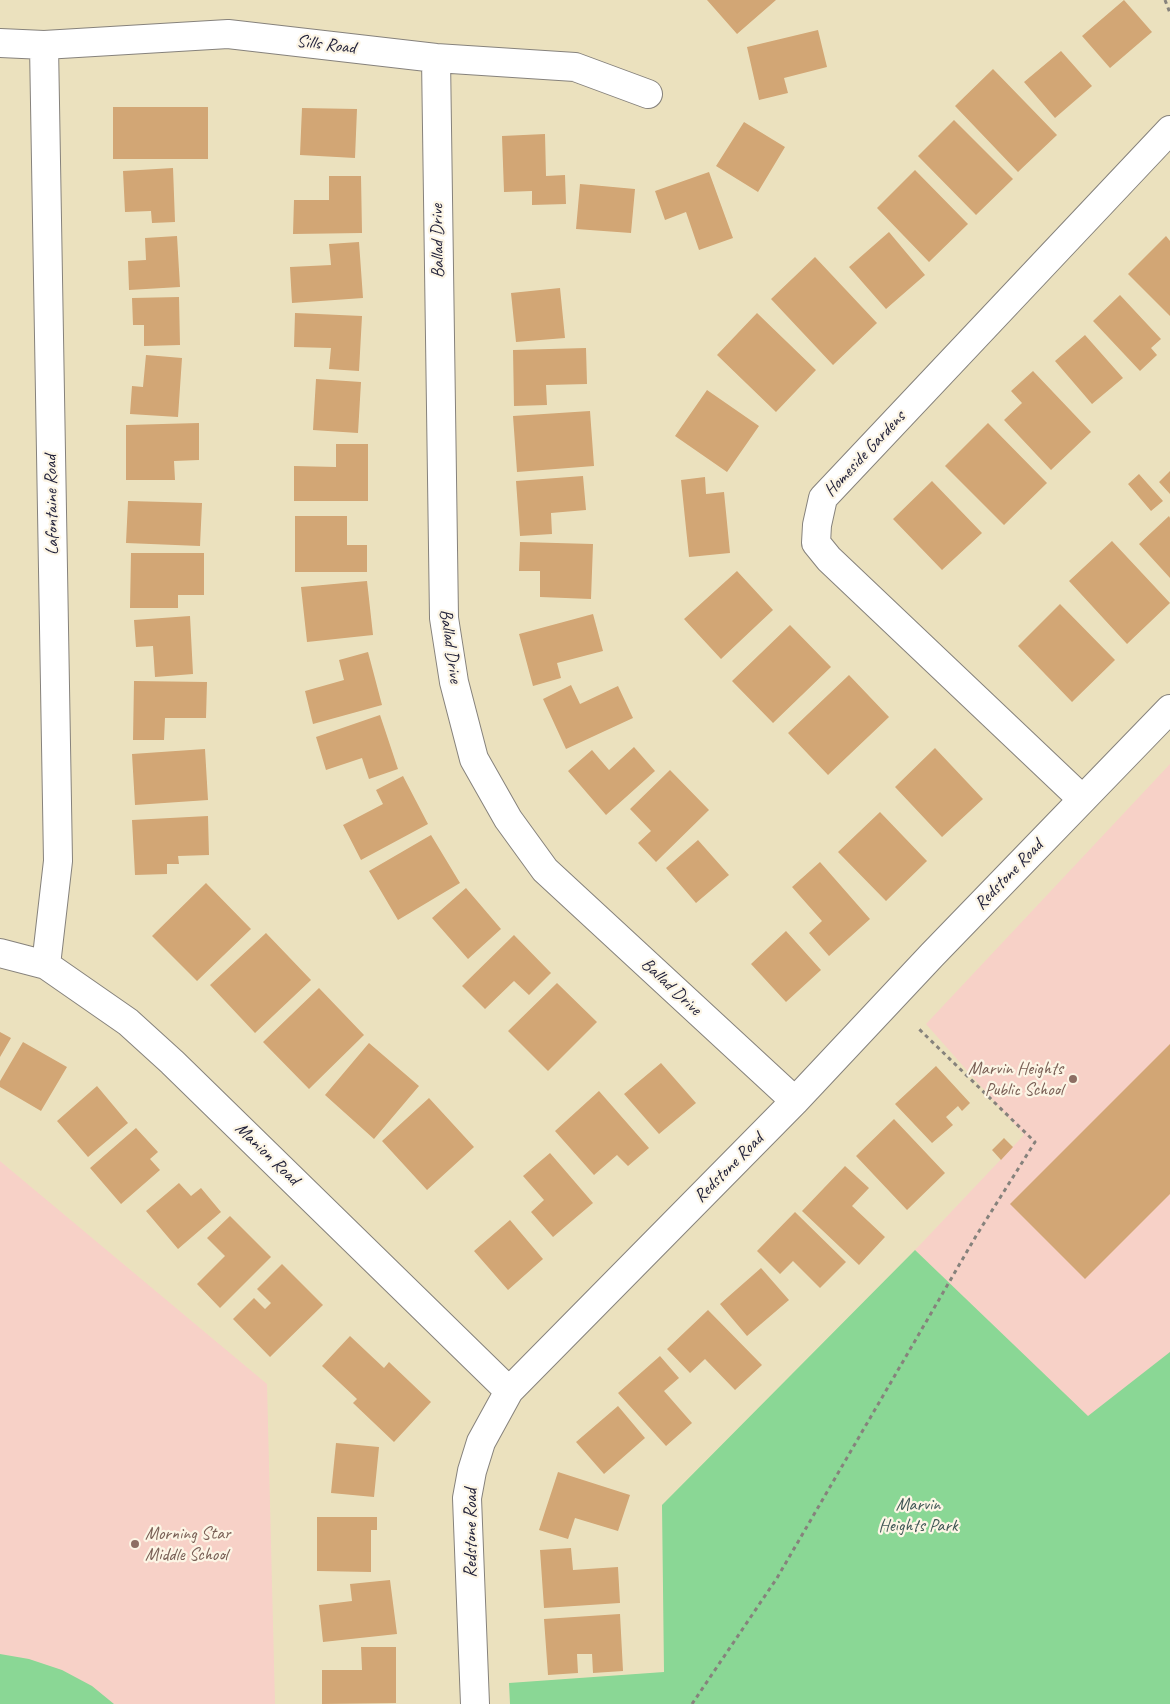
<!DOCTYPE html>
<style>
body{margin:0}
canvas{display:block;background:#ebe1be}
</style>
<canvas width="1170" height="1704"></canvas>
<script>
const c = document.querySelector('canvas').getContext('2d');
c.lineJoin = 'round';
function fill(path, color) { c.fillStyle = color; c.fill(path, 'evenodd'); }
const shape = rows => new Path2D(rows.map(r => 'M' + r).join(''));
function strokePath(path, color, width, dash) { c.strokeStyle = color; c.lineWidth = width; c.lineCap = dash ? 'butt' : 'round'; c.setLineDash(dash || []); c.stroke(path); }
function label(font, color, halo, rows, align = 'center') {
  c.font = font + ' Caveat,sans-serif'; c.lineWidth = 4.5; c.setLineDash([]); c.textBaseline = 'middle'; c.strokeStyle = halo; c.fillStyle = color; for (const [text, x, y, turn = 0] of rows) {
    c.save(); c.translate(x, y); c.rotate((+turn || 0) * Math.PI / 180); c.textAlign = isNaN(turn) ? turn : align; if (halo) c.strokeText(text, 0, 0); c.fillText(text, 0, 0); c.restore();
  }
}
fill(shape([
 [1170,764,1170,1496,915,1250,1024,1135,926,1024],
 [0,1161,267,1384,275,1704,0,1704]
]), '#f7d1c7');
fill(shape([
 [915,1250,1088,1416,1170,1352,1170,1704,510,1704,509,1683,664,1672,662,1505],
 [0,1654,29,1659,62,1670,92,1686,114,1704,0,1704]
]), '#8ad795');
fill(shape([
 [707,0,776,0,737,34],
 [1124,0,1152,32,1110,68,1082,36],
 [818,30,827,67,784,78,788,93,759,100,747,47],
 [1061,51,1092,86,1055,118,1024,82],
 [993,69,1057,135,1018,172,955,106],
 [113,107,208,107,208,159,113,159],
 [302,108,357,109,355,158,300,155],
 [954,120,1013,179,976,215,918,156],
 [744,122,785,147,758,192,716,166],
 [545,134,546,176,565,175,566,204,532,205,532,191,504,192,502,136],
 [173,168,175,222,152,223,151,211,125,212,123,171],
 [915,170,968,224,929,262,877,208],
 [709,172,733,238,699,250,686,212,665,220,655,191],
 [329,176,361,176,362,233,293,234,294,200,329,200],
 [580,184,635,189,631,233,576,229],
 [889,232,925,275,886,309,849,267],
 [177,236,180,287,129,290,128,261,146,260,145,238],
 [1166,236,1170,241,1170,316,1128,274],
 [359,242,363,298,292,303,290,267,331,265,329,244],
 [815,257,877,323,833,365,771,299],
 [560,288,565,338,516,342,511,293],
 [1120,295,1161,339,1151,348,1157,355,1140,371,1093,321],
 [179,297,180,345,144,346,144,325,133,325,132,298],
 [295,313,362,316,359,371,329,369,331,348,294,347],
 [757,313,816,370,776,412,717,355],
 [1085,335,1123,378,1092,404,1055,361],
 [586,348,587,384,546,385,547,405,514,406,513,350],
 [146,355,182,358,178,417,130,414,132,386,143,387],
 [1033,371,1091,432,1051,470,1004,420,1022,403,1011,391],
 [316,379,361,382,358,433,313,430],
 [707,390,759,426,727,472,675,436],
 [590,411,594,466,517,472,513,416],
 [199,423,199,460,174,461,175,480,126,480,126,425],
 [988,423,1047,483,1004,525,945,466],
 [336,444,368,444,368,501,294,501,294,466,336,467],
 [1170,471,1170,494,1159,482],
 [1139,474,1163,501,1151,511,1128,484],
 [583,476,586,510,551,513,552,534,520,536,516,481],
 [705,477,706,494,724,492,730,553,689,557,681,480],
 [932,481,982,533,942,570,893,519],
 [128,501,202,503,200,546,126,543],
 [295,516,347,516,347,545,367,545,367,572,295,572],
 [1169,516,1170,518,1170,578,1139,544],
 [1112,541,1170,603,1127,644,1069,581],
 [520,542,593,544,591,599,540,597,540,571,519,571],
 [131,553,204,553,204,595,178,595,178,608,130,608],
 [737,571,773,610,721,659,684,619],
 [367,581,373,635,307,642,301,587],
 [1060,604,1115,660,1072,702,1018,646],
 [593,614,603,651,557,663,561,678,533,686,519,634],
 [190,616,193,674,155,677,153,646,136,647,134,620],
 [790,625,831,667,773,723,732,681],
 [368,652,382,705,313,724,305,691,344,680,339,660],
 [849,675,889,717,828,775,788,733],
 [134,681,207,682,206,718,165,718,164,740,133,740],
 [571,685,580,704,618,686,633,718,566,749,543,699],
 [380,715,398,769,369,779,362,758,326,770,316,737],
 [634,747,655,771,606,815,568,771,592,750,609,770],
 [935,748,983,799,942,837,895,787],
 [205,749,208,800,135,805,132,754],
 [670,770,709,810,656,862,638,843,651,831,630,809],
 [403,776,428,824,361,860,343,825,383,804,376,790],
 [880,812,927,861,886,901,838,852],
 [208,816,209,855,178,856,179,864,167,864,167,874,135,875,132,820],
 [431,835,460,883,398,920,369,871],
 [698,840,729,875,696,903,666,868],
 [820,862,870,919,829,956,809,933,822,921,792,887],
 [206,883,251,929,197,981,152,936],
 [466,888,501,929,468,959,432,918],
 [786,931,821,970,786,1002,751,964],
 [266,933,311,980,255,1033,210,985],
 [514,935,551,973,529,995,514,981,485,1009,462,986],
 [557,983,597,1022,548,1071,508,1031],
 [319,988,364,1035,309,1089,263,1042],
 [0,1032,11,1038,0,1057],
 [23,1042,67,1067,41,1111,0,1087,0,1081],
 [369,1043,419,1086,374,1139,325,1095],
 [1170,1044,1170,1194,1085,1279,1010,1204],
 [661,1063,696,1103,659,1134,624,1094],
 [936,1066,970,1103,962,1111,958,1106,946,1117,953,1125,932,1143,895,1104],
 [97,1086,128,1123,88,1157,57,1121],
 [599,1091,649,1148,628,1166,617,1155,594,1175,555,1131],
 [429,1098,474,1147,427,1190,382,1141],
 [894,1119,945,1173,907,1210,856,1156],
 [136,1128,158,1152,150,1159,160,1170,121,1204,90,1168],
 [1004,1138,1013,1147,1001,1160,992,1150],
 [550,1153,593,1203,553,1237,531,1212,544,1200,523,1176],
 [845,1166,869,1188,852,1206,885,1237,859,1265,802,1211],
 [179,1183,191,1196,201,1188,221,1212,178,1249,146,1211],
 [795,1212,846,1262,820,1288,793,1261,780,1274,757,1251],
 [230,1216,271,1257,220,1308,197,1284,225,1256,207,1238],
 [510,1220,543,1259,508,1290,474,1251],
 [282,1264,323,1305,270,1357,233,1319,254,1298,265,1309,271,1303,257,1289],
 [761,1268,789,1300,747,1336,720,1304],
 [708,1310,762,1365,735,1390,705,1359,690,1373,667,1349],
 [350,1336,384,1368,389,1362,431,1402,394,1442,353,1403,357,1399,322,1366],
 [660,1356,679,1378,664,1391,692,1423,666,1446,618,1393],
 [618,1406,645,1438,604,1474,576,1442],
 [336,1443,379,1447,374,1497,331,1493],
 [558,1472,630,1495,618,1531,575,1518,568,1539,539,1530],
 [317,1517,377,1517,377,1530,371,1530,371,1572,317,1571],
 [571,1548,573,1570,618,1567,620,1603,544,1608,540,1550],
 [390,1580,397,1634,323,1642,319,1605,352,1601,350,1584],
 [620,1614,623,1671,593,1673,592,1654,577,1654,578,1673,548,1675,544,1619],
 [361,1647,396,1647,396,1703,322,1704,322,1670,362,1670]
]), '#d2a675');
const minor = shape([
 [0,43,44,45,228,34,436,58,575,67,648,94],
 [44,45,58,861,46,965],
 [436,58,444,618,454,682,474,759,508,819,545,870,795,1101],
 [1082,799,829,559,816,543,817,525,823,498,1170,130],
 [0,953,46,965,128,1022,172,1062,509,1391],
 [475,1704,467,1498,472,1471,481,1442,509,1391,795,1101,932,955,1170,709]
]);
strokePath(minor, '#86827c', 30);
strokePath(shape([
 [1165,0,1170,13],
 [692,1704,777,1578,976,1236,1035,1142,919,1029]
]), '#86827c', 3, [4, 4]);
strokePath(minor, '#fff', 28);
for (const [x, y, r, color] of [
 [1073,1079,5,"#8d6e63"],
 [135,1544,5,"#8d6e63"]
]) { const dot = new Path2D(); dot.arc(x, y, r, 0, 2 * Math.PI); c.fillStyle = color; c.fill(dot); strokePath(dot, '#fcf5e5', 2); }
label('18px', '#22223b', '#fcf5e5', [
 ["Sills Road",326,45,7],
 ["Ballad Drive",438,241,-91],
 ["Homeside Gardens",865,454,-47],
 ["Lafontaine Road",52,505,-91],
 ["Ballad Drive",450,646,82],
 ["Redstone Road",1009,875,-46],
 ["Ballad Drive",671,987,43],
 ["Manion Road",267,1154,44],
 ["Redstone Road",729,1168,-45],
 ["Redstone Road",471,1533,-90]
]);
label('18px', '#785e54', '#fcf5e5', [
 ["Marvin Heights",1063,1069],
 ["Public School",1063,1090],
 ["Morning Star",145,1534,"left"],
 ["Middle School",145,1555,"left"]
], 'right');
label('18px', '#415856', '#fcf5e5', [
 ["Marvin",918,1505],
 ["Heights Park",918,1526]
]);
</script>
